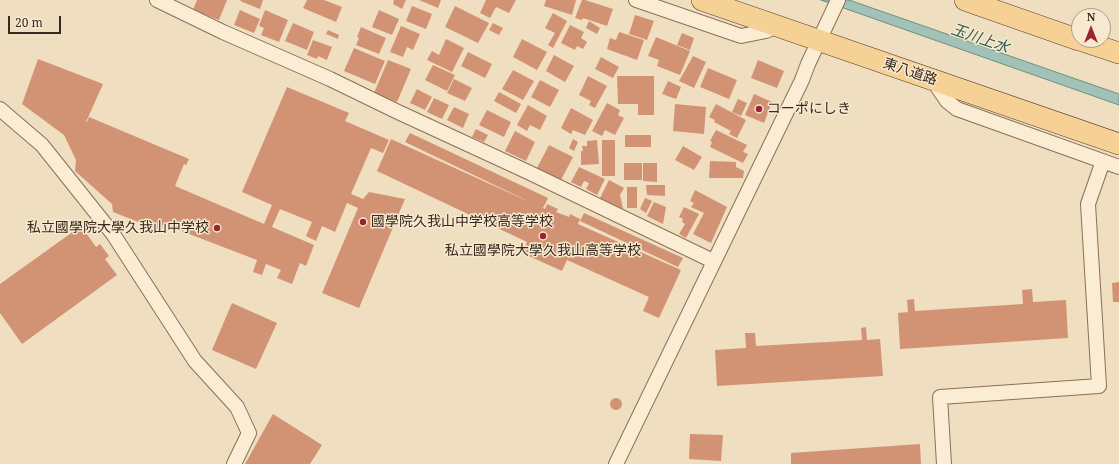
<!DOCTYPE html>
<meta charset="utf-8">
<style>
body{margin:0}
#map{position:relative;width:1119px;height:464px;overflow:hidden;background:#f0dec0;font-family:"Noto Serif",serif}
canvas{display:block}
.north{position:absolute;left:1071px;top:8px;width:40px;height:40px;box-sizing:border-box;background:#f7e9d0;border:1px solid #ab9c88;border-radius:50%;rotate:0deg;font-size:11px;font-weight:700;line-height:16px;text-align:center;color:#39281c}
.north::after{content:'';display:block;margin:auto;width:14px;height:18px;background:#9d232d;clip-path:polygon(50% 0,100% 100%,50% 72%,0 100%)}
.scale{position:absolute;left:8px;top:16px;width:53px;height:18px;box-sizing:border-box;border:2px solid #39281c;border-top:0;padding-left:5px;font-size:12px;line-height:14px;white-space:nowrap;color:#39281c;-webkit-text-stroke:3px #f7e9d0;paint-order:stroke}
</style>
<div id="map">
<canvas width="1119" height="464"></canvas>
<div class="north">N</div>
<div class="scale">20 m</div>
</div>
<script>
const c = document.querySelector('canvas').getContext('2d');
c.lineJoin = 'round';
function fill(path, color) { c.fillStyle = color; c.fill(path, 'evenodd'); }
const shape = rows => new Path2D(rows.map(r => 'M' + r).join(''));
function strokePath(path, color, width, dash) { c.strokeStyle = color; c.lineWidth = width; c.lineCap = dash ? 'butt' : 'round'; c.setLineDash(dash || []); c.stroke(path); }
function label(font, color, halo, rows, align = 'center') {
  c.font = font + ' "Noto Serif","Noto Sans JP",serif'; c.lineWidth = 3; c.setLineDash([]); c.textBaseline = 'middle'; c.strokeStyle = halo; c.fillStyle = color; for (const [text, x, y, turn = 0] of rows) {
    c.save(); c.translate(x, y); c.rotate((+turn || 0) * Math.PI / 180); c.textAlign = isNaN(turn) ? turn : align; if (halo) c.strokeText(text, 0, 0); c.fillText(text, 0, 0); c.restore();
  }
}
const water = shape([
 [821,0,849,0,1119,94,1119,105,821,0]
]);
fill(water, '#a3c2b7');
strokePath(water, '#6a9184', 1);
fill(shape([
 [197,0,227,0,219,20,193,10],
 [241,0,263,0,260,9,240,1],
 [307,0,324,0,342,7,336,22,303,8],
 [394,0,406,0,402,9,393,4],
 [419,0,441,0,438,8],
 [486,0,516,0,509,13,496,7,490,18,480,13],
 [546,0,576,0,572,15,544,6],
 [582,0,585,0,613,9,607,26,583,18,582,20,575,18],
 [412,6,432,14,426,29,406,21],
 [455,6,489,23,478,43,445,27],
 [240,10,260,19,254,33,234,25],
 [265,10,288,20,279,42,261,35,264,28,259,26],
 [379,10,399,19,392,35,372,27],
 [553,13,567,21,553,48,548,45,555,33,545,28],
 [635,15,654,21,647,40,629,34],
 [589,21,600,28,597,34,586,28],
 [293,23,314,32,307,50,285,41],
 [493,23,503,28,499,35,489,30],
 [570,25,584,32,581,38,587,42,583,49,577,46,575,50,561,43],
 [401,26,420,34,413,50,407,47,403,57,390,52],
 [361,27,386,38,379,54,356,45,359,38,357,37],
 [328,30,339,35,338,39,326,34],
 [619,32,644,40,637,60,607,49,610,38,616,40],
 [682,33,694,38,690,50,677,45],
 [656,37,690,51,680,75,657,66,659,60,648,56],
 [446,39,464,48,452,72,427,60,432,51,439,55],
 [522,39,547,52,537,70,513,57],
 [313,40,332,47,327,60,318,56,317,59,307,55],
 [354,48,385,61,375,84,344,71],
 [468,52,492,64,485,78,461,66],
 [554,55,574,66,565,82,546,71],
 [693,56,706,62,694,88,679,81],
 [601,57,619,67,613,78,595,69],
 [38,59,103,84,86,122,87,122,89,117,189,159,186,165,184,164,175,186,264,224,272,205,242,192,287,87,349,113,345,121,389,140,383,153,371,148,351,194,363,199,369,192,405,199,359,308,322,293,358,208,347,203,335,232,322,226,316,241,306,236,312,222,280,209,272,227,314,245,306,266,300,263,292,284,277,278,281,270,266,264,262,275,253,272,257,260,163,224,161,231,113,212,112,204,75,171,76,160,64,135,22,104],
 [388,60,411,69,397,102,374,93],
 [758,60,784,71,777,88,751,78],
 [433,65,455,75,447,91,425,80],
 [708,68,737,80,729,99,700,87],
 [513,70,534,81,523,100,502,89],
 [588,76,607,86,595,108,589,105,591,101,579,95],
 [617,76,654,76,654,115,638,115,638,104,618,104],
 [454,79,472,88,465,101,447,93],
 [540,80,559,90,550,107,531,97],
 [668,81,681,87,676,99,662,94],
 [417,89,432,97,425,110,410,103],
 [499,92,521,104,516,113,494,101],
 [754,94,772,102,764,123,745,115],
 [434,98,449,105,442,119,427,112],
 [738,99,747,103,741,116,732,112],
 [607,103,620,110,618,115,624,118,615,135,605,130,602,136,592,131],
 [675,104,706,107,704,134,673,131],
 [716,104,746,120,737,138,729,134,731,131,714,122,715,120,709,117],
 [528,105,547,116,540,130,530,125,527,131,517,125],
 [454,107,469,114,463,128,447,120],
 [571,108,593,120,585,135,573,130,571,134,561,128],
 [487,110,511,122,504,137,479,125],
 [476,129,488,135,484,142,472,137],
 [716,130,747,145,743,152,748,154,743,163,710,147,712,142,710,141],
 [515,131,535,142,526,161,505,151],
 [410,133,548,198,543,208,545,209,547,204,558,209,556,212,569,217,570,214,580,219,578,224,681,270,659,318,643,311,649,297,567,260,562,271,522,253,527,242,377,171,391,139,534,204,405,142],
 [625,135,651,135,651,147,625,147],
 [573,139,578,142,574,151,569,148],
 [597,140,599,164,581,165,581,151,583,151,582,146,587,146,587,141],
 [602,140,615,140,615,176,602,176],
 [549,145,573,157,561,180,537,168],
 [683,146,702,157,694,170,675,160],
 [710,161,736,162,736,167,744,171,743,178,709,178],
 [624,163,642,163,642,180,624,180],
 [643,163,657,163,657,182,643,181],
 [579,167,605,179,597,195,586,189,589,183,584,181,581,187,571,182],
 [609,180,624,188,620,195,623,209,600,198],
 [646,185,665,185,665,196,647,195],
 [627,187,637,187,637,208,627,208],
 [695,190,727,207,711,243,693,234,704,213,691,207,694,203,690,201],
 [645,198,652,201,646,213,640,209],
 [654,202,666,207,663,224,647,216],
 [684,207,699,214,686,238,679,234,685,224,682,222,683,219,679,217],
 [584,213,683,258,678,267,580,221],
 [81,226,96,247,100,244,109,256,105,259,117,275,22,344,0,313,0,284],
 [1119,282,1119,302,1113,302,1112,283],
 [1032,289,1033,302,1066,300,1068,338,900,349,898,313,908,312,907,300,914,299,915,311,1023,304,1022,290],
 [232,303,277,323,256,369,212,350],
 [866,327,867,340,880,339,883,376,717,386,715,350,746,348,745,333,755,333,756,346,862,340,861,328],
 '610 404a6 6 0 1 1 12 0a6 6 0 1 1-12 0Z',
 [273,414,322,445,310,464,245,464],
 [690,434,723,435,721,461,689,459],
 [920,444,921,464,791,464,791,453]
]), '#d19374');
const street = shape([
 [157,0,223,32,330,79,398,112,528,172,713,261],
 [636,0,741,36,766,31,777,25],
 [932,79,947,101,957,109,1119,167],
 [0,109,42,145,113,234,195,361,237,407,249,433,234,464],
 [616,464,802,80,808,64,838,0],
 [944,464,940,397,1099,386,1088,204,1103,161]
]);
const primary = shape([
 [702,0,1119,144],
 [965,0,1079,40],
 [1080,40,1119,53]
]);
strokePath(street, '#8b6f57', 16);
strokePath(primary, '#583d2c', 22);
strokePath(street, '#fbecd4', 14);
strokePath(primary, '#f6d195', 21);
for (const [x, y, r, color] of [
 [759,109,4,"#9d232d"],
 [363,222,4,"#9d232d"],
 [217,228,4,"#9d232d"],
 [543,236,4,"#9d232d"]
]) { const dot = new Path2D(); dot.arc(x, y, r, 0, 2 * Math.PI); c.fillStyle = color; c.fill(dot); strokePath(dot, '#f7e9d0', 1.5); }
label('14px', '#39281c', '#f7e9d0', [
 ["東八道路",910,72,19]
]);
label('14px', '#39281c', '#f7e9d0', [
 ["コーポにしき",767,109],
 ["國學院久我山中学校高等学校",371,222],
 ["私立國學院大學久我山中学校",209,228,"right"],
 ["私立國學院大學久我山高等学校",543,251,"center"]
], 'left');
label('italic 15px', '#2b5a53', '#f7e9d0', [
 ["玉川上水",980,39,19]
]);
</script>
